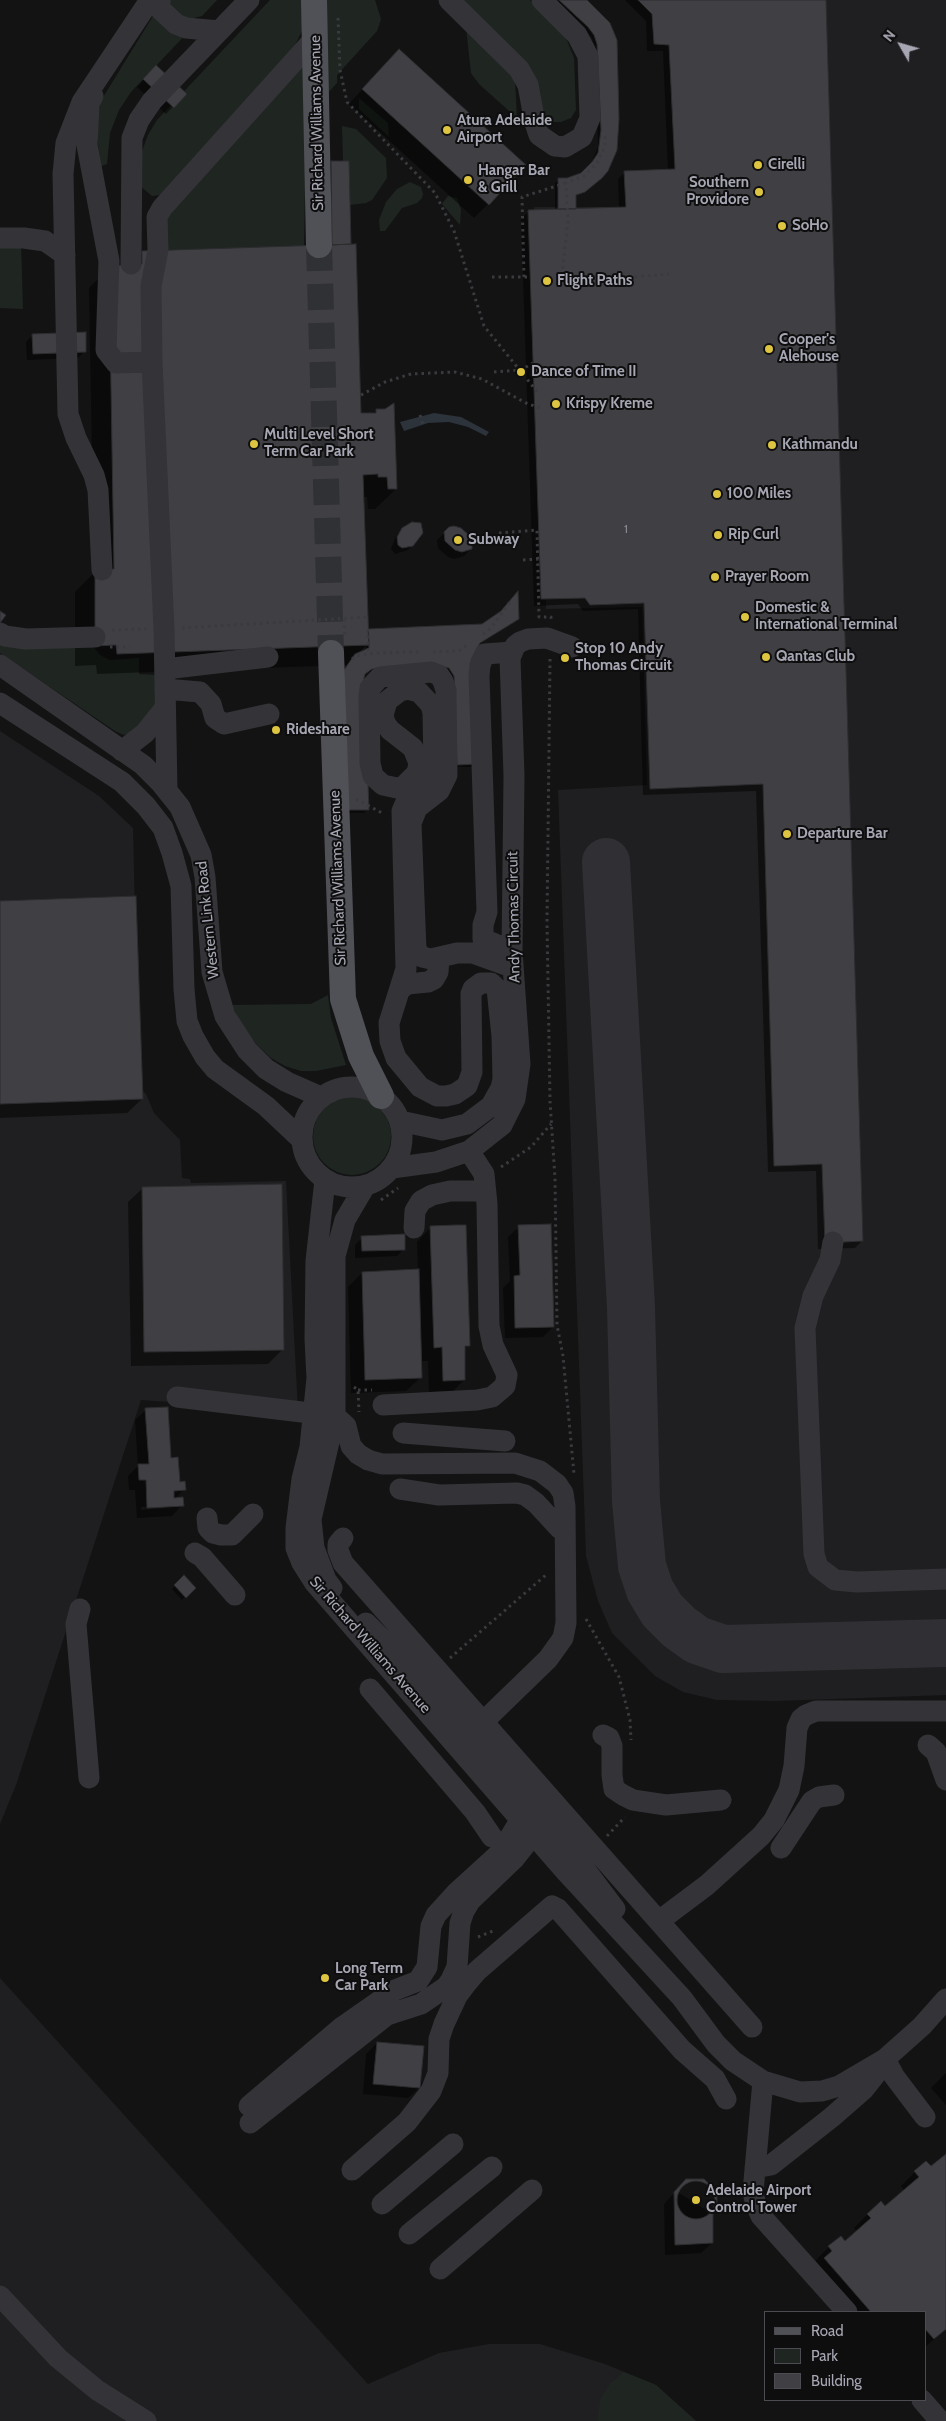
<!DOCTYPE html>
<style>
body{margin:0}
#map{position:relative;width:946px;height:2421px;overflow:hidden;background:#131314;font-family:Cabin,sans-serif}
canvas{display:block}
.legend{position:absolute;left:764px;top:2311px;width:162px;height:90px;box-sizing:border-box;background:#0e0e0f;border:1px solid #4b4b51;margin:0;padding:6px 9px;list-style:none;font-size:15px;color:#a6a7b3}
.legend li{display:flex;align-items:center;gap:10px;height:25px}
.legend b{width:25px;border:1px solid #4b4b51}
.north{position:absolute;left:876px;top:20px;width:50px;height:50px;-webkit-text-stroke:4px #0e0e0f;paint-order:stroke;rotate:308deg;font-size:14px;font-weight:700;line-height:20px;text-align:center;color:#a6a7b3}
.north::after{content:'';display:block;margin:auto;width:18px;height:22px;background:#a6a7b3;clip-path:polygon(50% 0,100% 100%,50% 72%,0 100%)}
</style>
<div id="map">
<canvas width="946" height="2421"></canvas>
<ul class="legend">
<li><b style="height:6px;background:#505157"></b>Road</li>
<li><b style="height:14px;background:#1f2621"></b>Park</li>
<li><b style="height:14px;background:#404044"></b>Building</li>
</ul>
<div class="north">N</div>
</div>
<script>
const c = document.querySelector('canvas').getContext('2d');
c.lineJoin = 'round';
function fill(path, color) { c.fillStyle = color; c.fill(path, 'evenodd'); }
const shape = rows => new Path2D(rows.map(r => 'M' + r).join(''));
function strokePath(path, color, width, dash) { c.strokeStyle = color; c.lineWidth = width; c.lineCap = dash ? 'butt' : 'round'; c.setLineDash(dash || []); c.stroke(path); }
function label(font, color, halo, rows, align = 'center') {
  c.font = font + ' Cabin,sans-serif'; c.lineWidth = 4; c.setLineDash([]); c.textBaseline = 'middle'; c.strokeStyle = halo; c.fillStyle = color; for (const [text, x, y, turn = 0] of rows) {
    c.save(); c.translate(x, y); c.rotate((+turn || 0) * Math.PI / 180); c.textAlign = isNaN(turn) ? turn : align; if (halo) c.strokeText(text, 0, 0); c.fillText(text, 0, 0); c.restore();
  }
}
fill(shape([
 [638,0,946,0,946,1695,776,1701,717,1700,683,1692,655,1676,612,1633,598,1601,586,1556,558,790,647,785,642,607,546,609,534,207,625,207,624,171,675,169,669,45,654,44,652,14],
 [0,731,99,796,133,828,139,1087,146,1094,154,1113,180,1140,182,1178,190,1179,191,1183,286,1181,298,1411,141,1400,16,1785,0,1824],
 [0,1978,368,2384,439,2353,489,2344,540,2344,605,2364,656,2385,696,2421,0,2421]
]), '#1f1f21');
fill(shape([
 [170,0,217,0,202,16,189,19,171,11],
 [270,0,307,0,303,29,294,47,161,195,152,196,139,185,141,154,148,135,157,120],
 [326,0,375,0,381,19,377,31,337,75,337,83,326,95],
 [455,0,530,0,553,22,566,38,574,58,576,110,571,118,561,122,550,122,540,113],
 [158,8,190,30,131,92,119,110,110,133,107,164,101,166,96,130,97,115,102,99],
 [466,27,503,63,515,81,517,118,479,84,471,73],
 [301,65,307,66,304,246,166,250,167,214],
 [359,98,388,123,389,137,359,109],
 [342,126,356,129,386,158,387,178,372,200,366,203,350,205,348,161,343,161],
 [410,182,421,187,423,194,422,198,417,203,402,208,385,231,380,231,379,220,386,202,397,189],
 [448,196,457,198,461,210,460,225,442,204],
 [21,243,23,309,0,308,0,244],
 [90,642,100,655,110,660,139,658,139,674,157,675,157,712,134,732,124,735,115,731,0,653,0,645],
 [328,995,331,1018,346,1065,316,1071,301,1071,285,1066,271,1058,252,1040,239,1021,232,1005,311,1004],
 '313 1136a39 39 0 1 1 78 0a39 39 0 1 1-78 0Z',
 [624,2372,656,2385,696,2421,598,2421,600,2400,610,2384]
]), '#1f2621');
fill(shape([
 [434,413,461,417,489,432,486,436,468,427,449,422,428,423,404,431,400,422]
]), '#2d333b');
fill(shape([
 [553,0,584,0,609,24,618,137,589,188,575,196,575,210,619,208,618,179,625,172,668,171,663,51,647,51,646,21,625,0,825,0,862,1241,855,1248,818,1249,816,1171,768,1172,756,791,643,795,638,609,583,611,578,604,534,606,521,219,528,212,555,211,555,183,559,180,567,179,581,174,590,166,598,147,595,47,592,38,585,30],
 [385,65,488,204,474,218,349,104],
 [156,67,185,94,166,114,137,87],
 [332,162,347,162,349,246,360,415,372,415,377,410,396,489,375,509,368,509,367,497,362,497,367,632,514,622,478,645,472,767,454,767,436,669,368,672,364,675,367,810,364,813,345,813,340,681,347,665,97,674,96,665,75,666,75,592,94,573,89,288,110,267,128,266,143,252,329,246,329,166],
 [366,646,366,650,359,652],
 [33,335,85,351,78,358,27,360,26,342],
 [403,529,415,542,408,550,395,554,391,549,396,536],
 [449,529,471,549,464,556,454,559,448,557,438,548,437,540],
 [0,903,142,1099,127,1113,0,1118],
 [143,1188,283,1349,268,1364,131,1366,128,1202],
 [431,1227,468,1345,463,1350,464,1380,450,1394,429,1395,428,1361,420,1361,421,1377,406,1391,351,1393,348,1287,362,1273,418,1271,417,1242],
 [519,1227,553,1327,543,1337,505,1338,503,1288,510,1281,508,1237],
 [362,1238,404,1249,397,1256,355,1258,355,1245],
 [146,1410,170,1459,179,1483,184,1489,175,1499,182,1505,172,1516,137,1518,135,1490,129,1490,128,1476,138,1466,135,1420],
 [164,1506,164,1508,141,1510,141,1507],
 [184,1577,194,1588,182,1600,172,1589],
 [377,2043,419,2088,408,2098,363,2094,366,2054],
 [946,2073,946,2105,931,2088],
 [946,2156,946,2329,925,2347,925,2312,845,2312,815,2261,829,2247,845,2242,857,2232,854,2228,868,2214,885,2208,905,2191,901,2186,915,2172,931,2168],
 [676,2191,711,2213,712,2243,701,2253,665,2255,664,2204]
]), '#0007');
strokePath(shape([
 [606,862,631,1307,636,1501,642,1566,650,1590,662,1610,679,1627,697,1640,723,1649,946,1643]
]), '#303034', 48);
const building = shape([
 [559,0,587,0,610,23,617,40,619,119,617,150,608,171,602,178,585,192,576,195,576,209,558,209,558,178,567,178,581,173,592,162,598,153,601,130,597,44,594,35,588,27,559,0],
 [638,0,826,0,863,1241,825,1243,822,1164,774,1166,763,784,650,789,644,603,590,605,585,598,541,599,528,210,626,207,624,171,675,169,669,45,654,44,652,14,638,0],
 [399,49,526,165,489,205,362,89,399,49],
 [156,65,187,94,174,108,143,79,156,65],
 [331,161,349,161,351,244,332,245,331,161],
 [356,244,361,413,376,413,376,409,385,409,394,403,397,489,388,489,387,477,378,477,378,474,363,475,369,645,117,654,116,645,95,646,95,570,114,569,109,266,142,264,142,251,356,244],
 [86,332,86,352,33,354,32,334,86,332],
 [412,522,421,523,423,533,413,546,402,548,398,545,397,537,402,528,412,522],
 [454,526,461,528,472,538,472,549,462,552,455,550,445,541,444,532,449,527,454,526],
 [518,591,519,619,480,643,472,658,477,764,457,765,454,676,449,668,440,666,372,669,365,674,364,678,369,810,348,810,344,670,355,654,369,648,368,629,482,624,501,611,518,591],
 [0,611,6,615,0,623,0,611],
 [136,896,143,1099,0,1104,0,901,136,896],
 [282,1184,284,1350,144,1352,142,1187,282,1184],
 [551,1224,554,1327,515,1328,514,1276,520,1275,518,1225,551,1224],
 [456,1225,466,1225,470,1346,465,1346,465,1380,443,1381,442,1347,434,1348,430,1226,456,1225],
 [405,1234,405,1250,362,1251,361,1236,405,1234],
 [419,1269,422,1378,365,1380,362,1272,419,1269],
 [168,1407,171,1458,178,1457,180,1482,185,1481,186,1490,174,1491,174,1498,183,1497,184,1506,147,1508,146,1480,139,1480,138,1464,149,1464,145,1408,168,1407],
 [184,1575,196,1588,186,1598,174,1585,184,1575],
 [377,2042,424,2046,420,2088,373,2084,377,2042],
 [946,2154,946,2329,934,2339,925,2329,925,2312,871,2312,824,2258,832,2251,828,2246,841,2236,845,2241,871,2218,867,2214,881,2201,885,2206,919,2177,914,2171,926,2161,931,2166,946,2154],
 [686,2179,704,2179,717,2191,717,2209,713,2213,713,2243,675,2245,674,2192,686,2179],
 '677 2200a19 19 0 1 1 38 0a19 19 0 1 1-38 0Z'
]);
fill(building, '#404044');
strokePath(building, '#2d2d30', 1);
strokePath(shape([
 [319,245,331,653]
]), '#303134', 26, [26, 13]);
strokePath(shape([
 [338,18,340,70,347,102,435,193,454,231,484,326,539,394],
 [562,275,568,220,566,183,584,176,597,163,605,146,605,133],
 [492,277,530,277],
 [524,277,522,197,566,183],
 [609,279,669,274],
 [494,372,521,370,533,363],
 [361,395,385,382,411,374,455,372,482,379,526,403,540,408],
 [420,415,423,425],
 [499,533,537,530,539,617,551,617,551,620],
 [523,560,539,559],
 [344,619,345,637],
 [182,628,368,617],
 [368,629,368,653],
 [112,630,146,629],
 [483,634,490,629,510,602],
 [110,647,130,647],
 [433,652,459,651,467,645],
 [352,659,356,656,374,653,422,652],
 [550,659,547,922,550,1101,555,1178,557,1325,563,1356,574,1474],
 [356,799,384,814],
 [501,1167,531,1147,551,1124],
 [381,1200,398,1188],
 [354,1387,358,1390,359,1412],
 [358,1390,372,1390],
 [586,1619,619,1677,630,1720,631,1740],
 [450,1658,547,1574],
 [607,1836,625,1817],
 [478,1937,493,1931]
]), '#3a3b3f', 3, [2.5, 4]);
strokePath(shape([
 [160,0,160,9,176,24,186,28,219,31],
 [449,0,519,69,528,85,535,123,539,135,555,146,565,147,582,137,590,118,588,56,577,35,542,0],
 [93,96,89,104,87,145,109,261,106,350,116,363,152,362],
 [0,238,24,238,45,241,65,255],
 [131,264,132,138,139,120,152,101,249,0],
 [102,570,98,490,94,475,76,438,68,414,63,174,66,143,82,102,150,0],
 [0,633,5,636,26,639,95,637],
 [0,665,143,765,160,782,180,807,201,855,205,877,212,972,225,1016,247,1050,266,1069,287,1082,321,1097],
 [165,669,268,657],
 [165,689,200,692,211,704,215,718,224,724,269,714],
 [0,703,122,782,146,806,163,828,172,853,181,886,184,989,187,1021,193,1036,205,1057,215,1069,266,1106,300,1138],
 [122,751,145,733,165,708],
 [167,791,164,629,152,362,151,286,158,250,157,217,162,208,315,38],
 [512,951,483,939,483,925,487,912,479,676,480,665,485,654,512,652],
 [401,989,407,984,428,982,434,979,438,972,439,957],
 '302 1137a50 50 0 1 1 100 0a50 50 0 1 1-100 0Z',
 [500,1093,503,1079,502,1036,497,989,491,983,481,983,473,989,471,994,472,1072,467,1086,455,1094,446,1096,437,1096,420,1087,396,1058,390,1041,389,1023,406,969,402,811,406,802,429,782,432,776,434,766,433,713,431,705,419,692,408,689,400,691,387,701,383,715,385,723,390,730,413,748,419,763,417,773,404,786,397,788,383,785,373,776,370,763,369,696,370,688,380,677,431,672,439,675,443,681,446,690,447,775,439,791,417,808,411,823,416,950,422,957,431,959,457,953,473,953,512,967],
 [400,1121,442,1130,467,1124,491,1106,505,1081],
 [392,1168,436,1162,469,1151,502,1125,515,1099,520,1064,512,951,514,776,510,658,515,646,520,642,528,639,547,638,572,647],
 [325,1180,316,1261,315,1339,317,1378,310,1447,302,1479,296,1528,296,1548,302,1563,314,1582,567,1873,682,1998,716,2044,733,2061,763,2081,800,2092,822,2091,839,2086,885,2059,922,2026,946,1999],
 [414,1228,415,1211,421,1201,432,1195,450,1191,485,1191],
 [833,1242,830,1260,813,1296,805,1328,814,1554,818,1567,835,1580,857,1582,946,1579],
 [177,1397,335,1416,346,1426,351,1446,358,1454,368,1460,382,1464,515,1463,540,1471,557,1484,563,1493,565,1506,566,1623,563,1638,548,1659,483,1722],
 [383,1405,477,1400,492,1397,505,1386,507,1375,493,1345,489,1326,487,1204,484,1174,469,1151],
 [403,1433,505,1441],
 [400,1489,439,1495,517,1493,525,1495,536,1503,560,1529],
 [207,1518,208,1528,213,1533,221,1535,232,1535,253,1514],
 [343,1538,338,1544,338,1550,343,1563,752,2027],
 [195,1553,202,1557,235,1595],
 [332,1588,326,1580,314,1548,311,1519,335,1416,335,1256,345,1220,365,1186],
 [80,1609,76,1624,89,1778],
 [366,1623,438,1695,560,1836,615,1909],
 [370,1689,475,1812,492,1837],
 [603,1735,609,1738,612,1746,612,1775,614,1789,623,1795,633,1800,666,1805,721,1800],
 [928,1745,936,1752,946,1780],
 [781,1848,812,1801,819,1797,834,1795],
 [659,1921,707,1885,761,1836,774,1820,789,1790,794,1766,797,1728,801,1719,806,1715,816,1711,946,1711],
 [885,2059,894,2076,925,2117],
 [763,2081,753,2192,756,2205,761,2216,847,2312],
 [249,2106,342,2027,395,1990,418,1981,427,1967,431,1926,436,1915,456,1893,501,1852,521,1819],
 [250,2123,387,2015,421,2004,446,1987,451,1980,457,1967,460,1923,464,1911,470,1901,514,1859,525,1845,537,1821],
 [755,2168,771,2165,832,2117,864,2089,879,2070],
 [352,2170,407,2122,431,2091,438,2073,439,2039,444,2024,457,1996,466,1984,477,1971,552,1906,558,1909,682,2050,715,2079,726,2099],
 [382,2204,453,2144],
 [409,2234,492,2167],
 [440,2269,532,2190],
 [0,2296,58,2358,97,2390,146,2421],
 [922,2400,940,2421]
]), '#343438', 21);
strokePath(shape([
 [314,0,319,245],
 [331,653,343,999,361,1056,381,1096]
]), '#505157', 26);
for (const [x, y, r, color] of [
 [447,130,5,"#ddc541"],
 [758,165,5,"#ddc541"],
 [468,180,5,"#ddc541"],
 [759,192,5,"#ddc541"],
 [782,226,5,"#ddc541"],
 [547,281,5,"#ddc541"],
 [769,349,5,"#ddc541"],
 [521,372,5,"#ddc541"],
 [556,404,5,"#ddc541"],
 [254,444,5,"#ddc541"],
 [772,445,5,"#ddc541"],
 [717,494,5,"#ddc541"],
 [718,535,5,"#ddc541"],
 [458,540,5,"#ddc541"],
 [715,577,5,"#ddc541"],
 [745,617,5,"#ddc541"],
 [766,657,5,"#ddc541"],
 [565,658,5,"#ddc541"],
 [276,730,5,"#ddc541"],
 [787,834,5,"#ddc541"],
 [325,1978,5,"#ddc541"],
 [696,2200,5,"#ddc541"]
]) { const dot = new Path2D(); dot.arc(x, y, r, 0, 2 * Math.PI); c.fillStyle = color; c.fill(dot); strokePath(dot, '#0e0e0f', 2); }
label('12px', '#8c8d97', null, [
 ["1",626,529]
]);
label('bold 15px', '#a6a7b3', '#0e0e0f', [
 ["Atura Adelaide",457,121],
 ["Airport",457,138],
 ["Cirelli",768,165],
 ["Hangar Bar",478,171],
 ["& Grill",478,188],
 ["Southern",749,183,"right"],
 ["Providore",749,200,"right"],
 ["SoHo",792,226],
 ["Flight Paths",557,281],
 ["Cooper's",779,340],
 ["Alehouse",779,357],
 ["Dance of Time II",531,372],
 ["Krispy Kreme",566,404],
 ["Multi Level Short",264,435],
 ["Term Car Park",264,452],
 ["Kathmandu",782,445],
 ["100 Miles",727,494],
 ["Rip Curl",728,535],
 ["Subway",468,540],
 ["Prayer Room",725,577],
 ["Domestic &",755,608],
 ["International Terminal",755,625],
 ["Stop 10 Andy",575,649],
 ["Thomas Circuit",575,666],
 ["Qantas Club",776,657],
 ["Rideshare",286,730],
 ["Departure Bar",797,834],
 ["Long Term",335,1969],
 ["Car Park",335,1986],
 ["Adelaide Airport",706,2191],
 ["Control Tower",706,2208]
], 'left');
label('15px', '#a6a7b3', '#0e0e0f', [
 ["Sir Richard Williams Avenue",317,123,-91],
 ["Sir Richard Williams Avenue",338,878,-92],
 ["Andy Thomas Circuit",514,917,-91],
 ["Western Link Road",208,920,-96],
 ["Sir Richard Williams Avenue",370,1645,49]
]);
</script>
